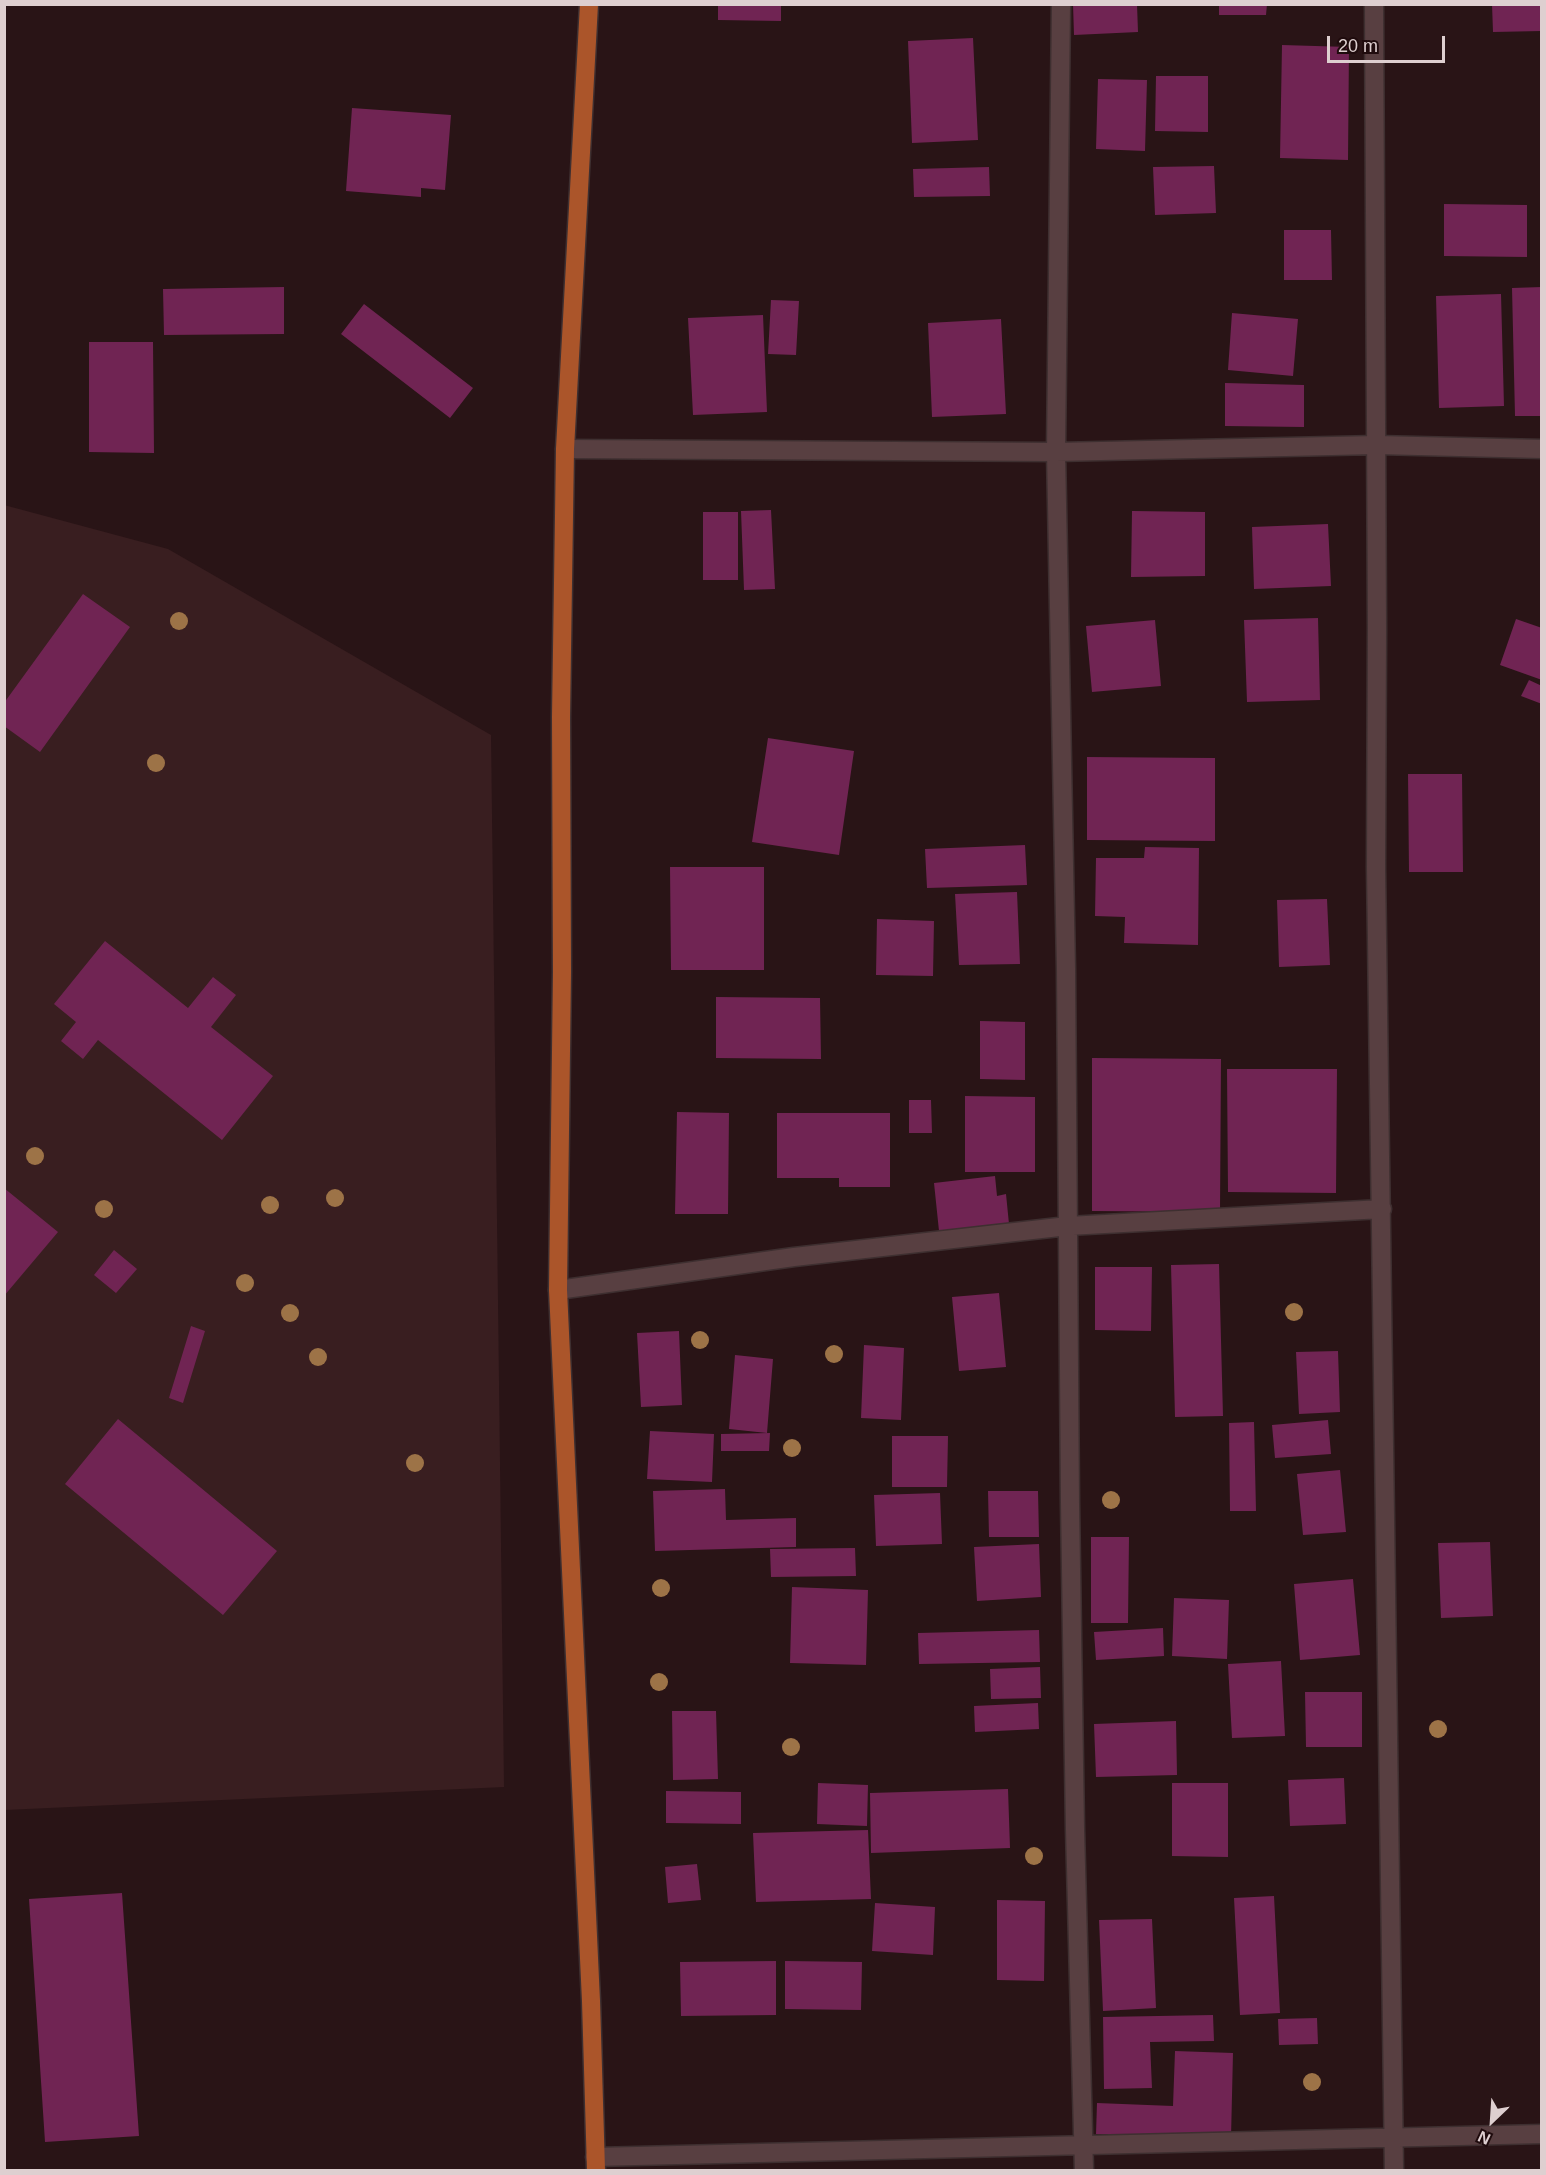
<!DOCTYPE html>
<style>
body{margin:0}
#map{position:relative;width:1546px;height:2175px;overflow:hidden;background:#291416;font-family:Arial,sans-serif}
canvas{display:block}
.frame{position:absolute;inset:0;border:6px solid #decfd0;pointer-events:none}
.north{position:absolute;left:1462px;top:2091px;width:60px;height:60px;-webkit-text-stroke:4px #1f0b0d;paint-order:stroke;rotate:205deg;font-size:16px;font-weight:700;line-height:24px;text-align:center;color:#decfd0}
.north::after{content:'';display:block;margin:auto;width:21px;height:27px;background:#decfd0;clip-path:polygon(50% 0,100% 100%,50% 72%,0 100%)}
.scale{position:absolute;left:1327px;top:36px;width:118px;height:27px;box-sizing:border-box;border:3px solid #decfd0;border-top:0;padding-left:8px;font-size:18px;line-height:21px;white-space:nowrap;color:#decfd0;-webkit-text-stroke:4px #1f0b0d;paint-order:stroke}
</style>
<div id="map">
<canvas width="1546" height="2175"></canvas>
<div class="frame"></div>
<div class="north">N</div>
<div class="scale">20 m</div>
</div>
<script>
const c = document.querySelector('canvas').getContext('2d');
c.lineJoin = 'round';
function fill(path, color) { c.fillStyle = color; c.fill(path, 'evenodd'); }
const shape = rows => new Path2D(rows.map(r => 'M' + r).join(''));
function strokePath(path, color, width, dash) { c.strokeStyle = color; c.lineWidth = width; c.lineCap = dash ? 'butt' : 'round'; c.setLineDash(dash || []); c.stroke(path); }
fill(shape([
 [4,505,168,549,491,735,504,1787,5,1810]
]), '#391e20');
fill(shape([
 [718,4,781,4,781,21,718,20],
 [1073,4,1137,4,1138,32,1074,35],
 [1219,4,1267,4,1266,15,1219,15],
 [1492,4,1542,4,1542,31,1493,32],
 [973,38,978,140,912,143,908,41],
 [1282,45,1349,47,1348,160,1280,158],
 [1156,76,1208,76,1208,132,1155,131],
 [1098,79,1147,80,1145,151,1096,149],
 [352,108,451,115,445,190,421,188,421,197,346,191],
 [1214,166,1216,213,1155,215,1153,167],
 [989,167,990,196,914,197,913,169],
 [1444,204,1527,205,1527,257,1444,256],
 [1284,230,1331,230,1332,280,1284,280],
 [284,287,284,334,164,335,163,289],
 [1542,287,1542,416,1515,416,1512,288],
 [1501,294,1504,406,1439,408,1436,296],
 [771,300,799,301,796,355,768,354],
 [364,304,473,388,450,418,341,334],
 [1232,313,1298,319,1293,376,1228,370],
 [763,315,767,412,693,415,688,318],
 [1001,319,1006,414,932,417,928,323],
 [89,342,153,342,154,453,89,452],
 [1225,383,1304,385,1304,427,1225,426],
 [771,510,775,589,744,590,741,511],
 [1132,511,1205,512,1205,576,1131,577],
 [703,512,738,512,738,580,703,580],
 [1328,524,1331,586,1254,589,1252,527],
 [83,594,130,627,40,752,4,726,4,703],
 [1318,618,1320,700,1247,702,1244,620],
 [1516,619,1542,628,1542,680,1500,665],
 [1155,620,1161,686,1092,692,1086,626],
 [1529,680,1542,686,1542,704,1521,696],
 [768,738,854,751,839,855,752,842],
 [1087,757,1215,758,1215,841,1087,840],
 [1408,774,1462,774,1463,872,1409,872],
 [1025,845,1027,885,927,888,925,849],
 [1145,847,1199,848,1198,945,1124,943,1125,917,1095,916,1096,858,1144,858],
 [670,867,764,867,764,970,671,970],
 [1017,892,1020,964,959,965,955,894],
 [1327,899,1330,965,1279,967,1277,900],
 [877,919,934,921,933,976,876,975],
 [105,941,188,1008,213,977,236,995,211,1027,273,1076,222,1140,98,1040,83,1059,61,1041,76,1022,54,1004],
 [716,997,820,998,821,1059,716,1058],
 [980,1021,1025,1022,1025,1080,980,1079],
 [1092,1058,1221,1059,1220,1212,1092,1211],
 [1227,1069,1337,1069,1336,1193,1228,1192],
 [965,1096,1035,1097,1035,1172,965,1172],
 [909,1100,931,1100,932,1133,909,1133],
 [677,1112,729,1113,728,1214,675,1214],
 [777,1113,890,1113,890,1187,839,1187,839,1178,777,1178],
 [995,1176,997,1196,1006,1194,1009,1224,939,1231,934,1183],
 [4,1188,58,1232,4,1296],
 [114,1250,137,1269,116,1293,94,1275],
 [1219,1264,1223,1416,1175,1417,1171,1265],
 [1095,1267,1152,1267,1151,1331,1095,1330],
 [999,1293,1006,1367,959,1371,952,1297],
 [191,1326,205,1331,183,1403,169,1398],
 [679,1331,682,1405,641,1407,637,1333],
 [864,1345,904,1348,901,1420,861,1418],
 [1338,1351,1340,1412,1299,1414,1296,1352],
 [735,1355,773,1359,767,1433,729,1429],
 [118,1419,277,1551,223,1615,65,1484],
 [1328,1420,1331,1454,1275,1458,1272,1425],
 [1254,1422,1256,1511,1230,1511,1229,1423],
 [650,1431,714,1434,712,1482,647,1479],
 [770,1433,769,1451,721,1451,721,1434],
 [892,1436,948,1436,947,1487,892,1487],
 [1340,1470,1346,1532,1303,1535,1297,1474],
 [725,1489,726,1520,796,1518,796,1547,655,1551,653,1491],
 [988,1491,1038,1491,1039,1537,989,1537],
 [940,1493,942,1544,876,1546,874,1495],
 [1091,1537,1129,1537,1128,1623,1091,1623],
 [1490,1542,1493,1616,1441,1618,1438,1543],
 [1039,1544,1041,1597,977,1601,974,1547],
 [855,1548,856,1576,771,1577,770,1549],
 [1353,1579,1360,1655,1300,1660,1294,1584],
 [792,1587,868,1590,866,1665,790,1663],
 [1174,1598,1229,1600,1227,1659,1172,1656],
 [1163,1628,1164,1656,1096,1660,1094,1632],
 [1039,1630,1040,1662,919,1664,918,1633],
 [1281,1661,1285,1736,1232,1738,1228,1664],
 [1040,1667,1041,1698,991,1699,990,1669],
 [1305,1692,1362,1692,1362,1747,1306,1747],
 [1038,1703,1039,1729,975,1732,974,1706],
 [672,1711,716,1711,718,1779,673,1780],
 [1176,1721,1177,1775,1096,1777,1094,1724],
 [1344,1778,1346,1824,1290,1826,1288,1780],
 [818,1783,868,1785,867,1826,817,1824],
 [1172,1783,1228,1783,1228,1857,1172,1856],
 [1008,1789,1010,1848,871,1853,870,1793],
 [666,1791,741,1792,741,1824,666,1823],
 [868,1830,871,1899,756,1902,753,1833],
 [697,1864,701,1900,668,1903,665,1867],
 [122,1893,139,2136,45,2142,29,1899],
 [1274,1896,1280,2013,1240,2015,1234,1898],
 [997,1900,1045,1901,1044,1981,997,1980],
 [875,1903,935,1907,933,1955,872,1951],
 [1152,1919,1156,2008,1103,2011,1099,1920],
 [776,1961,776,2015,681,2016,680,1962],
 [785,1961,862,1962,861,2010,785,2009],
 [1213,2015,1214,2041,1150,2042,1152,2088,1104,2089,1103,2017],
 [1317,2018,1318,2044,1279,2045,1278,2019],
 [1175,2051,1233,2053,1231,2138,1096,2134,1097,2103,1173,2106]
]), '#702453');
const minor = shape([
 [1061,4,1056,452,1066,969,1070,1503,1075,1829,1084,2170],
 [1374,4,1377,629,1376,867,1394,2170],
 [565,449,1056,452,1377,445,1542,449],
 [558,1290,794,1257,1068,1226,1382,1209],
 [595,2157,1542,2134]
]);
const major = shape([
 [589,4,565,449,561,717,562,972,558,1290,591,2001,596,2170]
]);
strokePath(minor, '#3e2f30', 21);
strokePath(major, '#3e2f30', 21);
strokePath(minor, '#583f41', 18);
strokePath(major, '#ab552a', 18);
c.fillStyle = '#9d7347';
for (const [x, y] of [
 [179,621],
 [156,763],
 [35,1156],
 [335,1198],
 [270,1205],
 [104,1209],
 [245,1283],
 [1294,1312],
 [290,1313],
 [700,1340],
 [834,1354],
 [318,1357],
 [792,1448],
 [415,1463],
 [1111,1500],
 [661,1588],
 [659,1682],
 [1438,1729],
 [791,1747],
 [1034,1856],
 [1312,2082]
]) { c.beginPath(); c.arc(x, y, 9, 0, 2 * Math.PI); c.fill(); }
</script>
